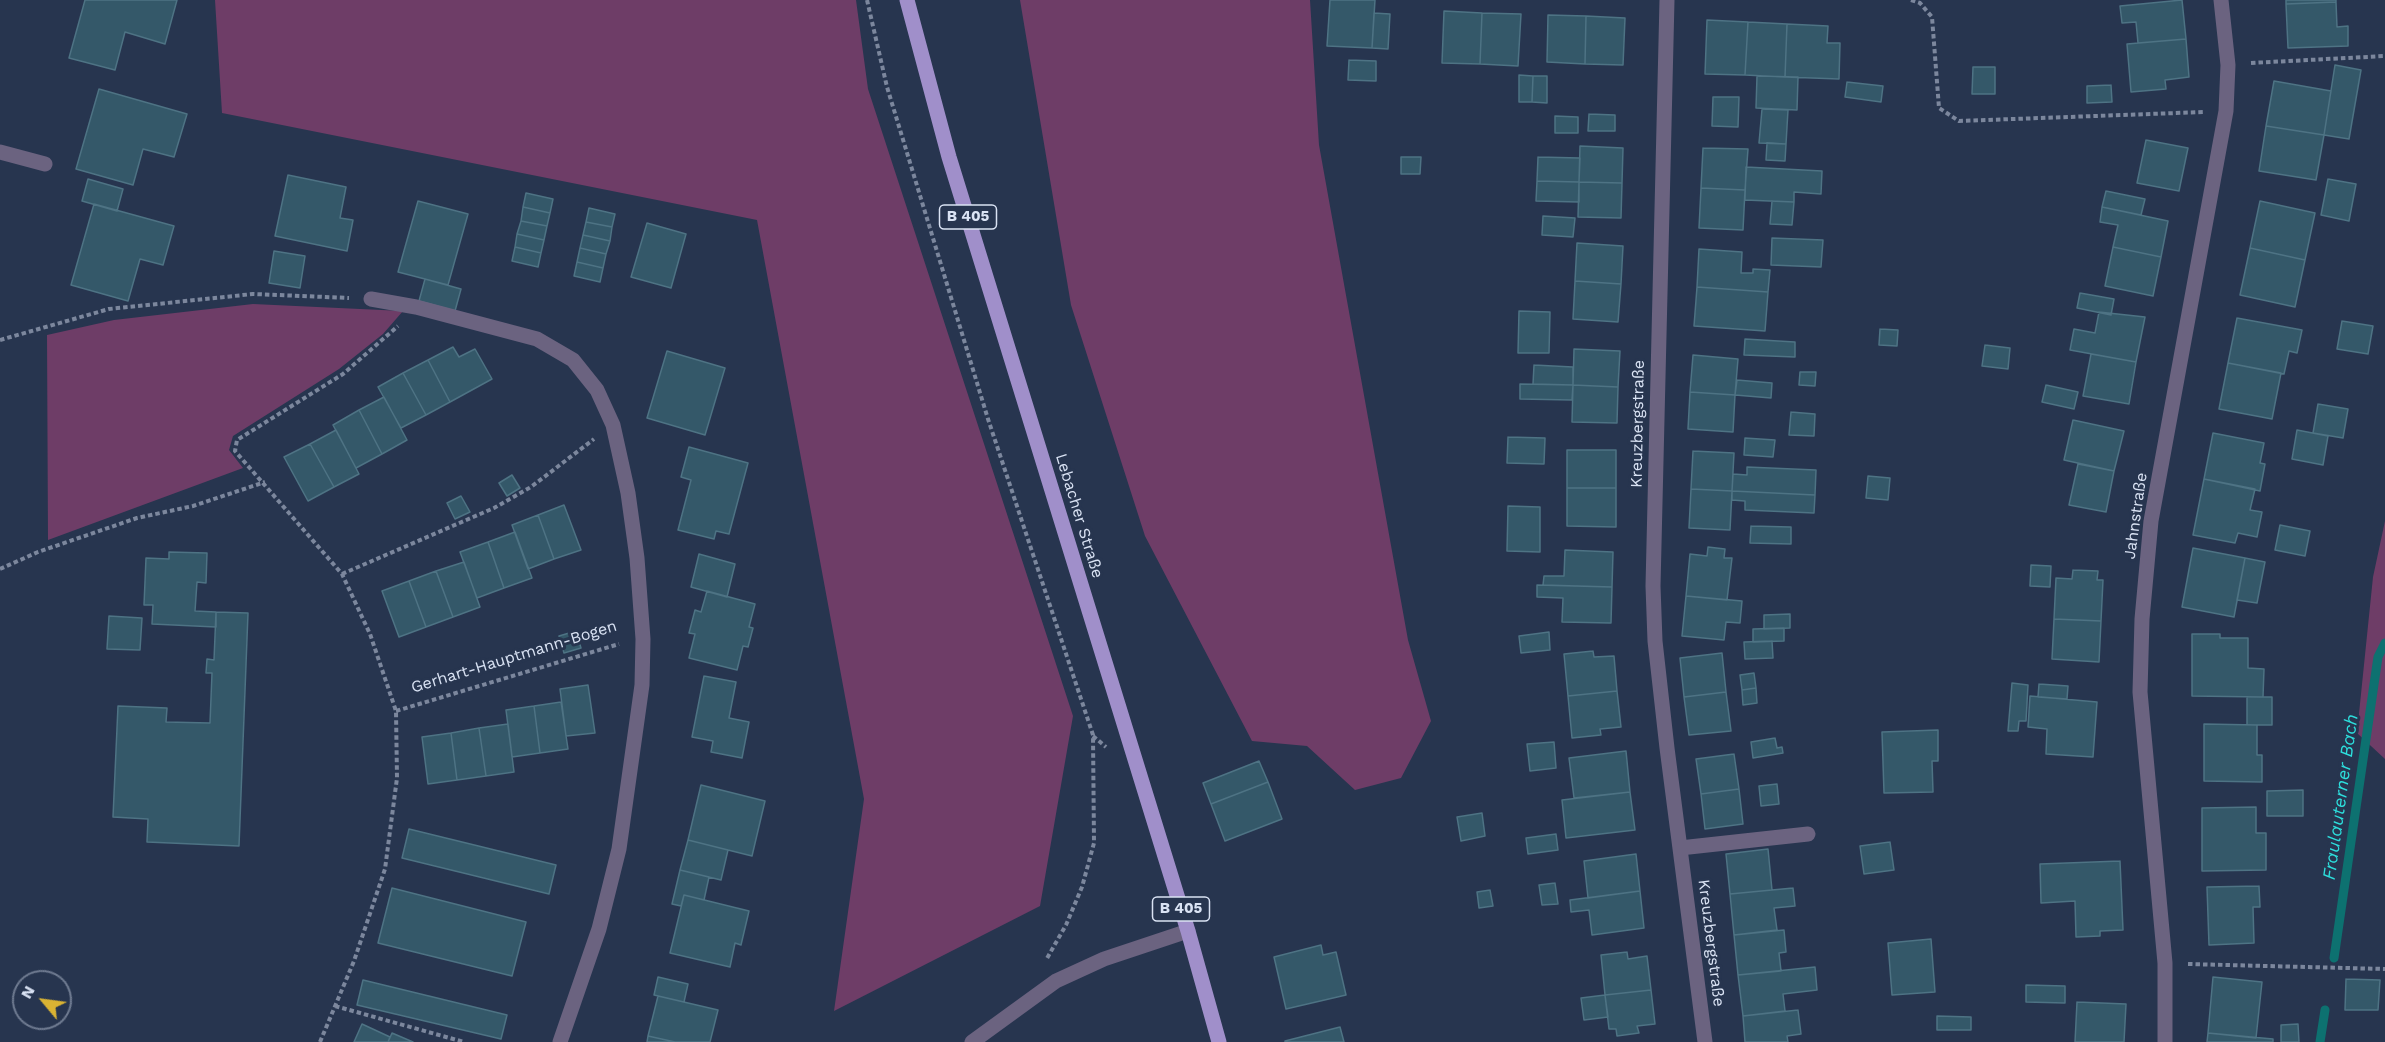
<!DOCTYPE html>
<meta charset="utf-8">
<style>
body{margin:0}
#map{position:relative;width:2385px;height:1042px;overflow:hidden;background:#27354f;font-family:"Work Sans",sans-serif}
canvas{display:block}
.north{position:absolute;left:12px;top:970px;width:60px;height:60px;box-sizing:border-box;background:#27354f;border:2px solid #6f7b91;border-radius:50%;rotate:299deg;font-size:16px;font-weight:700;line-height:24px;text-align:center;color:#dae3f4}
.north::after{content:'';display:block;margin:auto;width:21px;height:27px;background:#dab333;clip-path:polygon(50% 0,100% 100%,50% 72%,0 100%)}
</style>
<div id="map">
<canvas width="2385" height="1042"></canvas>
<div class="north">N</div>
</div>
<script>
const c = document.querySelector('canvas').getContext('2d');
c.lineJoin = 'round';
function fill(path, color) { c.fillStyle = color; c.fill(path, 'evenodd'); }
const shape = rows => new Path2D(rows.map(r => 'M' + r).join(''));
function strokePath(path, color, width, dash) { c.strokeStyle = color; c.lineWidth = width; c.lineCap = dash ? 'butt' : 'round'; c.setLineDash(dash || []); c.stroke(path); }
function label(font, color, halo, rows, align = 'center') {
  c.font = font + ' "Work Sans",sans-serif'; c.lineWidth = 6; c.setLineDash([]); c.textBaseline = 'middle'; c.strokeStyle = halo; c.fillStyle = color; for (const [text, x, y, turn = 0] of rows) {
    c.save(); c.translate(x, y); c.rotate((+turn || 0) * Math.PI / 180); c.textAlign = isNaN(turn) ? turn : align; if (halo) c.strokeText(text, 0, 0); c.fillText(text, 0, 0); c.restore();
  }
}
fill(shape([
 [215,0,856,0,868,89,1073,716,1040,906,834,1011,864,799,757,220,222,113],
 [1020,0,1310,0,1319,145,1408,640,1431,721,1401,778,1355,790,1307,746,1252,741,1145,536,1071,305],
 [253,304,403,311,383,334,339,369,233,436,229,450,243,468,48,540,47,335,114,320],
 [2385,521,2385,759,2357,733,2373,577]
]), '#6e3d67');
strokePath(shape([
 [2334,958,2378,657,2385,643],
 [2320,1042,2325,1010]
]), '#0d7170', 9);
const building = shape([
 [85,0,177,0,165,44,125,32,115,70,69,58,85,0],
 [1330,0,1375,0,1372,48,1327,46,1330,0],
 [2182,0,2186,39,2138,43,2136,22,2122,23,2120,6,2182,0],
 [2286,0,2336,0,2336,2,2286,4,2286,0],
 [2336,2,2337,27,2348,26,2348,46,2288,48,2286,4,2336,2],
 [1444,11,1482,13,1480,64,1442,63,1444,11],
 [1374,13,1390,14,1388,49,1372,48,1374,13],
 [1482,13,1521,14,1518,66,1480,64,1482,13],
 [1548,15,1586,16,1585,64,1547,62,1548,15],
 [1586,16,1625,18,1623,65,1585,64,1586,16],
 [1707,20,1748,22,1745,75,1705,74,1707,20],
 [1748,22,1787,24,1785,77,1745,75,1748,22],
 [1787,24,1828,26,1827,43,1840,43,1839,79,1785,77,1787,24],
 [2186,39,2189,77,2165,80,2166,89,2131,92,2127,44,2186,39],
 [1349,60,1376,61,1376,81,1348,80,1349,60],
 [2335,65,2361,70,2349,139,2324,135,2335,65],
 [1973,67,1995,67,1995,94,1972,94,1973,67],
 [1519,75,1533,76,1532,102,1519,102,1519,75],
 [1533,76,1547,76,1547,103,1532,102,1533,76],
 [1757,76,1798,77,1797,110,1756,108,1757,76],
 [2274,81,2331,91,2324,135,2266,126,2274,81],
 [1847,82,1883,86,1881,102,1845,97,1847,82],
 [2111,85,2112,102,2087,103,2087,86,2111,85],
 [99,89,187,114,174,157,143,149,133,185,76,169,99,89],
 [1713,97,1739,97,1738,127,1712,126,1713,97],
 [1762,109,1788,110,1786,144,1759,143,1762,109],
 [1589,114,1615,115,1615,131,1588,131,1589,114],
 [1555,116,1578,117,1578,133,1555,133,1555,116],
 [2266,126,2324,135,2316,180,2259,171,2266,126],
 [2146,140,2188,148,2179,191,2137,183,2146,140],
 [1767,143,1786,144,1785,161,1766,160,1767,143],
 [1580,146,1623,148,1622,183,1579,182,1580,146],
 [1703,148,1748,149,1745,190,1701,188,1703,148],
 [1401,157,1421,157,1420,174,1401,174,1401,157],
 [1538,157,1580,158,1579,182,1537,181,1538,157],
 [1746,167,1822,171,1821,194,1794,192,1794,202,1745,200,1746,167],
 [288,175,346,187,340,218,353,220,347,251,275,236,288,175],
 [88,179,123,189,117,211,82,201,88,179],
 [2328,179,2356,184,2349,221,2321,215,2328,179],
 [1537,181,1579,182,1579,202,1536,201,1537,181],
 [1579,182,1622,183,1621,218,1578,217,1579,182],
 [1701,188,1745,190,1743,230,1699,228,1701,188],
 [2106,191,2145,199,2141,215,2102,207,2106,191],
 [526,193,553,199,550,213,523,207,526,193],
 [418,201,468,214,448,285,398,272,418,201],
 [1772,201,1794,202,1792,225,1770,224,1772,201],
 [2260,201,2315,213,2305,260,2250,248,2260,201],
 [94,204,174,226,163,265,140,259,128,301,71,285,94,204],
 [523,207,550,213,547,226,521,221,523,207],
 [2102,207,2168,221,2161,257,2113,247,2118,225,2100,222,2102,207],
 [589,208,615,214,612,227,586,222,589,208],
 [1543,216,1575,218,1573,237,1542,235,1543,216],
 [521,221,547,226,544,240,517,234,521,221],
 [586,222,612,227,610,241,583,235,586,222],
 [647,223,686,234,671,288,631,277,647,223],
 [517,234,544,240,541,253,515,247,517,234],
 [583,235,610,241,606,254,580,248,583,235],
 [1772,238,1823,240,1821,267,1771,265,1772,238],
 [1577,243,1623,246,1621,284,1575,281,1577,243],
 [515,247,541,253,538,267,512,261,515,247],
 [2113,247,2161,257,2153,296,2105,286,2113,247],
 [580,248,606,254,603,268,577,262,580,248],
 [2250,248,2305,260,2295,307,2240,295,2250,248],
 [1699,249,1742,252,1741,273,1753,273,1753,269,1770,270,1768,292,1697,287,1699,249],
 [274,251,305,256,300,288,269,283,274,251],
 [577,262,603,268,600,282,574,276,577,262],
 [425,279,461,289,455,311,419,301,425,279],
 [1575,281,1621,284,1618,322,1573,319,1575,281],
 [1697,287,1768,292,1765,331,1694,326,1697,287],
 [2080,293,2114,299,2111,315,2077,308,2080,293],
 [1519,311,1550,312,1549,353,1518,353,1519,311],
 [2099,312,2145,317,2136,362,2070,350,2074,329,2095,333,2099,312],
 [2237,318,2302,330,2297,353,2289,351,2284,374,2228,363,2237,318],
 [2342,321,2373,326,2368,354,2337,349,2342,321],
 [1880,329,1898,330,1897,346,1879,345,1880,329],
 [1745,339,1795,342,1795,357,1744,355,1745,339],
 [1985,345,2010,348,2008,369,1982,366,1985,345],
 [453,347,459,357,475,349,492,379,450,402,428,360,453,347],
 [1574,349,1620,351,1618,387,1573,385,1574,349],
 [667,351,725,368,705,435,647,418,667,351],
 [2091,354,2136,362,2129,404,2083,396,2091,354],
 [1693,355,1738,359,1735,395,1690,392,1693,355],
 [428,360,450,402,426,415,403,373,428,360],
 [2228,363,2281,373,2272,419,2219,409,2228,363],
 [1534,365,1573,367,1573,385,1533,384,1534,365],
 [1800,372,1816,372,1815,386,1799,385,1800,372],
 [403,373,426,415,401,428,378,387,403,373],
 [1737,380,1772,383,1771,398,1735,395,1737,380],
 [1520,384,1573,385,1572,400,1520,399,1520,384],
 [1573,385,1618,387,1617,423,1572,422,1573,385],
 [2046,385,2078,392,2074,409,2042,402,2046,385],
 [1690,392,1735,395,1733,432,1688,429,1690,392],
 [384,397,407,440,382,454,359,410,384,397],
 [2318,404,2348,409,2343,438,2313,433,2318,404],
 [359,410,382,454,356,468,333,425,359,410],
 [1791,412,1815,414,1814,436,1789,435,1791,412],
 [2073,420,2124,431,2114,471,2064,460,2073,420],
 [336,430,359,474,334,487,310,444,336,430],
 [2297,430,2328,436,2323,465,2292,459,2297,430],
 [2213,433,2264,443,2260,463,2265,464,2260,491,2204,479,2213,433],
 [1508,437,1545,438,1544,464,1507,463,1508,437],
 [1745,438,1775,440,1773,457,1744,455,1745,438],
 [310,444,334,487,308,501,284,457,310,444],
 [689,447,748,463,729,534,716,531,714,539,678,530,691,480,681,477,689,447],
 [1567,450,1616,450,1616,488,1567,488,1567,450],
 [1693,451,1734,453,1732,491,1691,489,1693,451],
 [2078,464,2114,471,2106,512,2069,505,2078,464],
 [1747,467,1816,470,1815,495,1732,491,1733,474,1747,475,1747,467],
 [512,475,520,488,507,496,499,483,512,475],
 [1868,476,1890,478,1888,500,1866,498,1868,476],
 [2204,479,2255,489,2250,510,2262,512,2257,537,2238,533,2235,543,2193,535,2204,479],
 [1567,488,1616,488,1616,527,1567,526,1567,488],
 [1691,489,1732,491,1730,530,1689,528,1691,489],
 [1732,491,1815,495,1814,513,1745,510,1745,501,1732,500,1732,491],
 [461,496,470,512,455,519,447,503,461,496],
 [564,505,581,550,554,559,538,515,564,505],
 [1508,506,1540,507,1540,552,1507,551,1508,506],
 [538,515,554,559,528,569,512,525,538,515],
 [2280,525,2310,531,2305,556,2275,550,2280,525],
 [1751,526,1791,527,1791,544,1750,543,1751,526],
 [515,532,532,578,504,588,488,542,515,532],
 [488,542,504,588,477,598,460,552,488,542],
 [1708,547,1725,549,1724,558,1732,558,1727,600,1686,596,1690,554,1707,556,1708,547],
 [2193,548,2245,558,2234,617,2182,607,2193,548],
 [1565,550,1613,552,1612,587,1543,585,1544,576,1564,576,1565,550],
 [169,552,207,553,206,583,197,582,195,611,216,612,216,627,152,624,153,605,144,605,146,558,169,559,169,552],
 [699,554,735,564,727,597,691,587,699,554],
 [2245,558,2265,562,2257,603,2237,600,2245,558],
 [464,562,480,607,453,617,436,571,464,562],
 [2031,565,2051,566,2050,587,2030,586,2031,565],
 [2073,570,2098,571,2097,580,2103,580,2101,621,2054,619,2056,578,2072,579,2073,570],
 [436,571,453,617,426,627,409,581,436,571],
 [409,581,426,627,399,637,382,591,409,581],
 [1537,585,1612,587,1611,623,1562,622,1563,598,1537,597,1537,585],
 [707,591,755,604,749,627,753,628,748,647,743,646,737,670,689,658,695,634,689,633,695,610,701,612,707,591],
 [1686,596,1742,601,1740,623,1726,622,1724,640,1682,636,1686,596],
 [216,612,248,613,239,846,147,842,148,819,113,817,118,706,167,708,166,722,210,723,212,673,206,673,207,659,214,660,216,612],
 [1790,614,1790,628,1764,629,1764,615,1790,614],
 [109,616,142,618,140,650,107,649,109,616],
 [2054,619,2101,621,2099,662,2052,659,2054,619],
 [1784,628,1784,641,1753,642,1753,629,1784,628],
 [576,631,581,648,564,653,559,636,576,631],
 [1549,632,1550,650,1521,653,1519,636,1549,632],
 [2192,634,2220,634,2220,638,2248,638,2248,668,2264,669,2263,697,2192,696,2192,634],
 [1772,641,1773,658,1745,659,1744,642,1772,641],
 [1593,651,1594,657,1614,656,1617,691,1568,696,1564,654,1593,651],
 [1722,653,1726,692,1684,697,1680,658,1722,653],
 [1754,673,1756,688,1742,690,1740,675,1754,673],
 [704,676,736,682,729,718,749,722,742,758,711,752,713,741,692,737,704,676],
 [2012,683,2028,685,2026,721,2019,721,2018,731,2008,731,2012,683],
 [2039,684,2068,686,2067,699,2038,697,2039,684],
 [588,685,595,733,566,736,560,689,588,685],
 [1756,688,1757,703,1743,705,1742,690,1756,688],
 [1617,691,1621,727,1600,729,1601,735,1572,738,1568,696,1617,691],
 [1726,692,1731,731,1689,735,1684,697,1726,692],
 [2030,696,2097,702,2093,757,2046,754,2047,729,2028,727,2030,696],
 [2247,697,2272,697,2272,725,2247,725,2247,697],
 [561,702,568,749,540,753,534,706,561,702],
 [534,706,540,753,512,757,506,710,534,706],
 [508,724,514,772,486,776,479,728,508,724],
 [2204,724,2257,725,2257,755,2262,755,2262,782,2204,781,2204,724],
 [479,728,486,776,457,780,451,733,479,728],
 [1938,730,1938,761,1932,761,1933,792,1884,793,1882,732,1938,730],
 [451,733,457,780,428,784,422,737,451,733],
 [1775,738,1777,748,1782,747,1783,753,1753,758,1751,742,1775,738],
 [1554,742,1556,768,1530,771,1527,744,1554,742],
 [1626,751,1630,792,1574,798,1569,758,1626,751],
 [1734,754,1739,789,1701,794,1696,759,1734,754],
 [1259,761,1268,782,1211,804,1203,783,1259,761],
 [1268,782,1282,819,1225,841,1211,804,1268,782],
 [1777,784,1779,804,1761,806,1759,786,1777,784],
 [701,785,765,801,752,856,688,840,701,785],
 [1739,789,1743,824,1705,829,1701,794,1739,789],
 [2303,790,2303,816,2267,816,2267,791,2303,790],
 [1630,792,1635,830,1566,838,1562,800,1630,792],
 [2256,807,2256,833,2266,833,2266,870,2202,871,2202,808,2256,807],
 [1482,813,1485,836,1461,841,1457,817,1482,813],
 [409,829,556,865,549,894,402,858,409,829],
 [1556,834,1558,850,1528,854,1526,838,1556,834],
 [688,840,728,850,721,880,680,870,688,840],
 [1890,842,1894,870,1864,874,1860,846,1890,842],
 [1768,849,1772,890,1730,894,1726,854,1768,849],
 [1636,854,1640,891,1588,898,1584,861,1636,854],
 [2120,861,2123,930,2100,931,2100,936,2076,937,2075,901,2041,903,2040,864,2120,861],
 [680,870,709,877,704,900,684,895,681,906,672,904,680,870],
 [1555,883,1558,904,1542,905,1539,885,1555,883],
 [2259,886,2260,907,2253,907,2254,943,2209,945,2207,887,2259,886],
 [392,888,526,922,512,976,378,943,392,888],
 [1793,888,1795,906,1774,908,1777,930,1734,935,1730,894,1793,888],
 [1490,890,1493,906,1479,908,1477,892,1490,890],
 [1640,891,1644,928,1592,935,1589,910,1571,912,1570,900,1640,891],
 [684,895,749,911,741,945,735,943,730,967,670,953,684,895],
 [1784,930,1786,952,1779,953,1781,971,1738,975,1734,935,1784,930],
 [1931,939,1935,992,1892,995,1888,943,1931,939],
 [1321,945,1323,955,1336,952,1346,995,1286,1009,1274,957,1321,945],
 [1627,952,1628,959,1647,956,1651,990,1605,995,1601,955,1627,952],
 [1815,967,1817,990,1783,994,1785,1011,1743,1016,1738,975,1815,967],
 [658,977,688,984,684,1002,654,995,658,977],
 [2213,977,2262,982,2256,1038,2208,1033,2213,977],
 [2346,979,2380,980,2378,1010,2345,1010,2346,979],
 [363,980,507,1015,501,1039,357,1005,363,980],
 [2026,985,2065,986,2065,1003,2026,1002,2026,985],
 [1651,990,1655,1024,1637,1026,1639,1033,1617,1036,1616,1029,1609,1029,1605,995,1651,990],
 [1605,995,1608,1017,1584,1020,1581,998,1605,995],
 [658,996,718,1010,710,1042,675,1042,648,1036,658,996],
 [2077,1002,2126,1004,2124,1042,2075,1042,2077,1002],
 [1798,1010,1801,1034,1787,1036,1788,1042,1745,1042,1743,1016,1798,1010],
 [1937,1016,1971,1017,1971,1030,1937,1030,1937,1016],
 [362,1024,390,1037,388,1042,354,1042,362,1024],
 [2298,1024,2299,1042,2281,1042,2281,1025,2298,1024],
 [1340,1027,1344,1042,1285,1042,1285,1041,1340,1027],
 [392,1033,413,1042,388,1042,392,1033],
 [2208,1033,2273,1039,2273,1042,2207,1042,2208,1033],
 [648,1036,675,1042,647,1042,648,1036]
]);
fill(building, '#345869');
strokePath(building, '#4e7384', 1.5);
strokePath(shape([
 [867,0,887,87,988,419,1093,735,1094,843,1082,887,1066,925,1046,960],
 [1911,0,1920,3,1932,17,1939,108,1959,121,2204,112],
 [2251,63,2385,56],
 [0,340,109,309,253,294,349,298],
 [0,569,38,552,137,518,193,506,265,482],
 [342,574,494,508,531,487,594,439],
 [396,711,619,644],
 [1093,736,1106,747],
 [2188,964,2385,969],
 [335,1006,464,1042],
 [320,1042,354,961,385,869,397,778,396,711,370,634,342,574,235,451,237,440,343,374,398,326]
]), '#7c879d', 4, [4.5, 3]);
strokePath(shape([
 [1667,0,1653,586,1655,641,1667,748,1705,1042],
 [0,152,45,164],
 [371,299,416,307,537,339,573,360,597,390,613,425,628,493,637,558,643,639,642,685,619,849,599,929,560,1042],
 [1680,848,1808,834],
 [972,1042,1056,981,1104,959,1188,931],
 [2165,1042,2165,963,2140,692,2142,619,2151,521,2226,111,2228,65,2221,0]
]), '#6b6380', 15);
strokePath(shape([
 [907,0,949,157,1188,931,1219,1042]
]), '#a08fca', 15);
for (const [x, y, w] of [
 [968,217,57],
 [1181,909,57]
]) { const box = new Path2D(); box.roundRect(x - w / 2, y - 12, w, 24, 4.5); c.fillStyle = '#27354f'; c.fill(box); strokePath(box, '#dae3f4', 1.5); }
label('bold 15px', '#dae3f4', null, [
 ["B 405",968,217],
 ["B 405",1181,909]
]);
label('16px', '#dae3f4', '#27354f', [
 ["Kreuzbergstraße",1638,424,-89],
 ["Lebacher Straße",1079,516,73],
 ["Jahnstraße",2136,516,-82],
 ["Gerhart-Hauptmann-Bogen",514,657,-17],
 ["Kreuzbergstraße",1711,943,83]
]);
label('italic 18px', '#2ddedc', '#27354f', [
 ["Fraulauterner Bach",2341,797,-82]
]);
</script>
